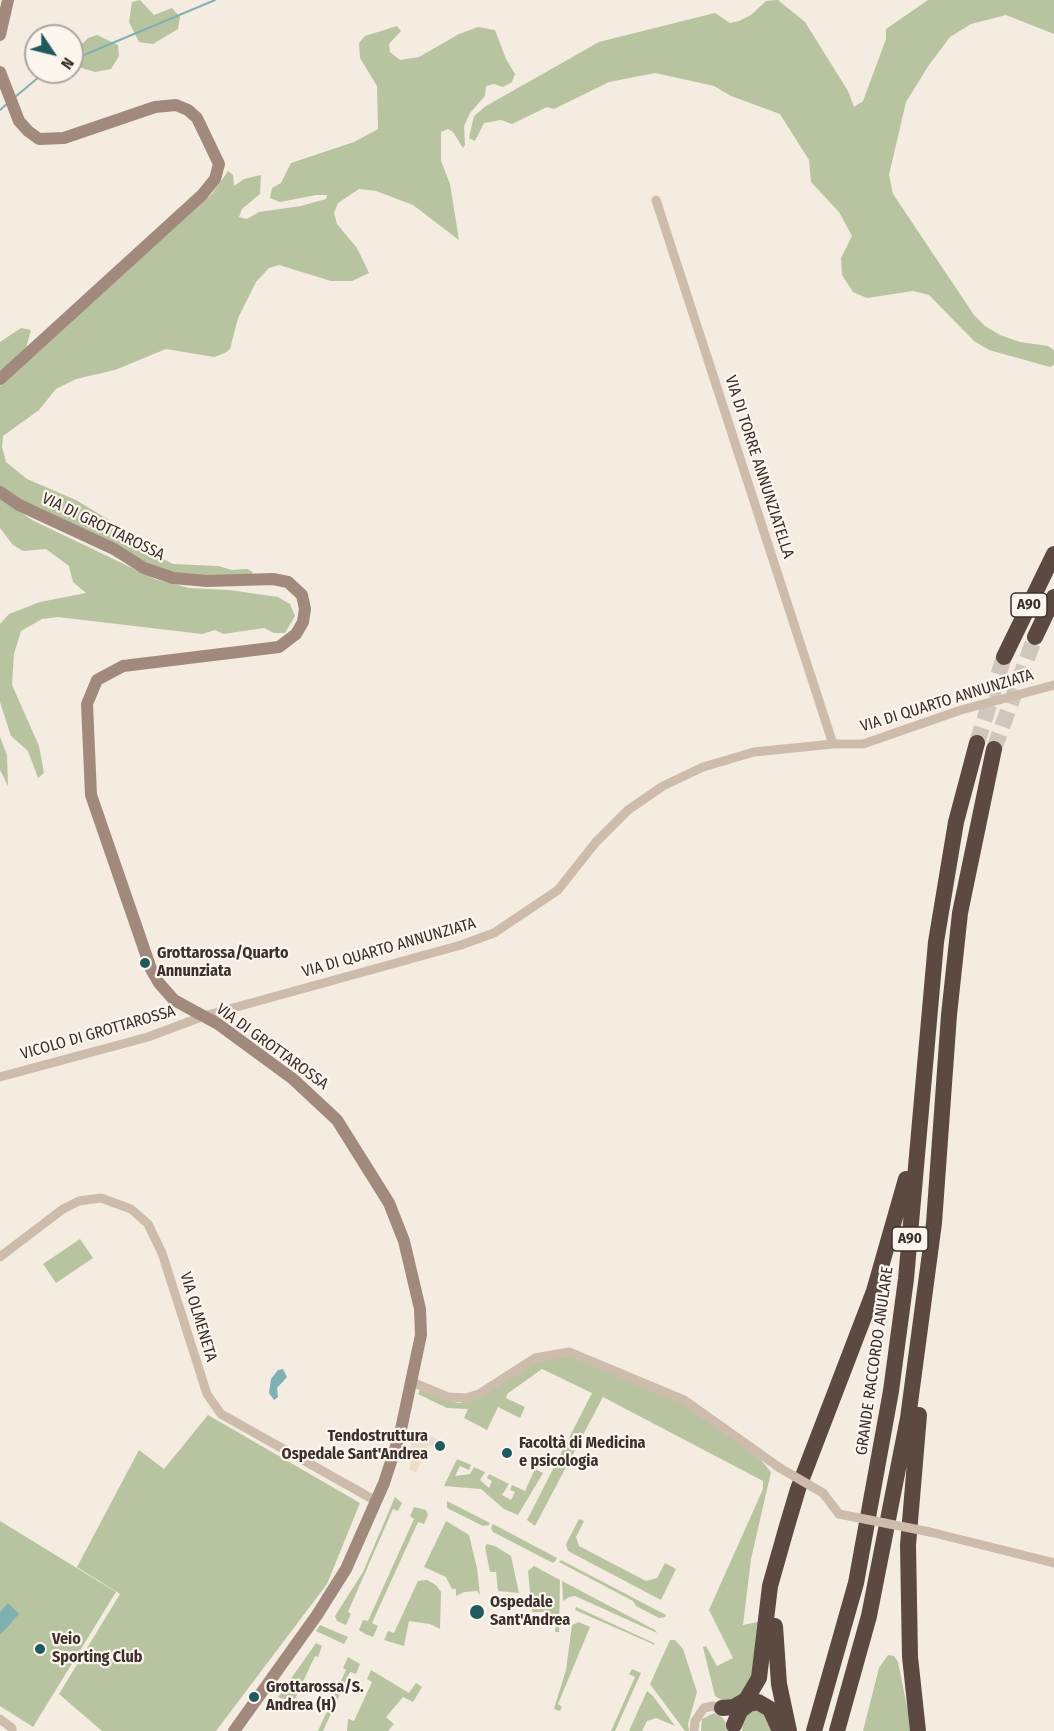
<!DOCTYPE html>
<meta charset="utf-8">
<style>
body{margin:0}
#map{position:relative;width:1054px;height:1731px;overflow:hidden;background:#f4ebe1;font-family:"Fira Sans Condensed",sans-serif}
canvas{display:block}
.north{position:absolute;left:24px;top:24px;width:60px;height:60px;box-sizing:border-box;background:#fbf5ee;border:2px solid #aea6a0;border-radius:50%;rotate:125deg;font-size:16px;font-weight:700;line-height:24px;text-align:center;color:#3b302b}
.north::after{content:'';display:block;margin:auto;width:21px;height:27px;background:#1f5a5e;clip-path:polygon(50% 0,100% 100%,50% 72%,0 100%)}
</style>
<div id="map">
<canvas width="1054" height="1731"></canvas>
<div class="north">N</div>
</div>
<script>
const c = document.querySelector('canvas').getContext('2d');
c.lineJoin = 'round';
function fill(path, color) { c.fillStyle = color; c.fill(path, 'evenodd'); }
const shape = rows => new Path2D(rows.map(r => 'M' + r).join(''));
function strokePath(path, color, width, dash) { c.strokeStyle = color; c.lineWidth = width; c.lineCap = dash ? 'butt' : 'round'; c.setLineDash(dash || []); c.stroke(path); }
function label(font, color, halo, rows, align = 'center') {
  c.font = font + ' "Fira Sans Condensed",sans-serif'; c.lineWidth = 4.5; c.setLineDash([]); c.textBaseline = 'middle'; c.strokeStyle = halo; c.fillStyle = color; for (const [text, x, y, turn = 0] of rows) {
    c.save(); c.translate(x, y); c.rotate((+turn || 0) * Math.PI / 180); c.textAlign = isNaN(turn) ? turn : align; if (halo) c.strokeText(text, 0, 0); c.fillText(text, 0, 0); c.restore();
  }
}
fill(shape([
 [140,0,154,15,172,8,180,17,178,29,153,44,139,42,129,22,132,2],
 [778,0,805,22,848,91,854,107,863,101,886,39,886,29,928,0,1054,0,1054,34,1006,15,971,24,950,37,929,65,906,102,889,175,893,194,974,315,985,326,1000,335,1020,342,1048,346,1054,350,1054,365,1050,367,989,350,974,341,929,295,913,291,867,298,853,292,842,275,841,258,852,236,839,212,811,182,809,160,780,114,731,96,714,86,655,73,609,82,554,109,547,107,512,124,501,120,484,123,475,141,469,138,474,116,486,106,599,42,715,13,730,23,739,21,751,15,766,1],
 [397,26,401,31,389,44,390,52,400,60,419,57,459,34,478,27,495,30,506,59,515,74,512,82,503,87,494,84,486,86,485,96,470,113,464,126,465,145,463,148,453,132,448,129,441,132,441,161,450,184,459,240,413,205,376,191,359,189,338,203,334,213,337,224,357,248,369,273,352,281,331,281,279,265,269,268,256,282,238,318,230,349,225,353,214,357,166,349,115,370,76,379,56,389,39,410,3,436,2,447,6,462,27,479,76,500,109,520,129,541,173,564,218,566,232,570,247,569,253,572,251,574,178,577,149,567,0,491,0,386,212,194,228,171,233,175,234,186,244,179,261,175,260,194,242,209,239,217,247,219,259,212,301,206,326,199,327,195,316,195,280,202,270,198,272,188,281,183,291,163,354,142,378,129,377,86,360,58,359,43,365,36],
 [97,35,118,45,119,56,111,69,95,72,75,66,73,53,88,38],
 [21,328,31,330,26,348,0,374,0,342],
 [0,498,32,520,155,579,189,588,229,590,278,597,290,604,295,616,285,633,274,633,264,628,223,634,215,630,202,634,58,617,42,619,21,631,14,654,12,685,39,746,44,773,38,778,28,751,11,736,0,702,0,624,9,614,40,602,86,593,73,582,69,566,46,549,23,551,13,545,0,528],
 [0,737,7,755,8,786,0,770],
 [80,1239,93,1258,56,1283,43,1264],
 [574,1355,684,1403,761,1460,771,1472,751,1559,743,1625,762,1621,755,1673,738,1699,723,1701,715,1696,703,1647,706,1646,717,1666,733,1658,709,1610,763,1489,763,1481,603,1397,535,1526,527,1520,592,1393,542,1369,507,1394,506,1398,525,1407,520,1418,498,1407,487,1430,464,1418,468,1409,447,1408,418,1394,420,1390,445,1400,459,1403,472,1400,542,1359],
 [208,1415,360,1503,327,1584,216,1731,102,1731,59,1694,120,1594,77,1567,139,1450,164,1469],
 [457,1459,471,1465,469,1470,460,1466,455,1476,470,1474,474,1467,485,1472,480,1480,489,1488,492,1481,487,1478,489,1474,509,1484,502,1495,511,1500,515,1492,510,1490,512,1485,525,1491,535,1469,543,1473,518,1515,504,1509,481,1489,444,1486],
 [395,1497,402,1503,398,1511,393,1509,348,1612,351,1614,346,1625,337,1621,335,1616,363,1572],
 [447,1501,490,1523,489,1525,483,1526,447,1508],
 [414,1507,426,1510,428,1515,424,1524,418,1522,372,1623,378,1626,373,1637,365,1634,359,1630,363,1620,368,1621,414,1519,410,1516],
 [579,1519,584,1521,576,1537,579,1546,646,1581,657,1578,665,1563,676,1569,661,1600,568,1551,566,1544],
 [0,1521,116,1592,33,1727,0,1706],
 [446,1521,469,1535,477,1568,480,1595,477,1591,464,1592,456,1596,456,1589,452,1589,446,1577,424,1567],
 [493,1524,557,1558,556,1560,553,1563,493,1532,491,1528],
 [487,1544,495,1546,511,1556,519,1593,498,1591,496,1572,490,1572,485,1547],
 [561,1560,666,1615,665,1617,659,1618,636,1606,633,1601,559,1562],
 [534,1566,560,1580,559,1632,555,1632,556,1618,546,1617,545,1612,532,1612,528,1571],
 [427,1580,436,1585,441,1592,440,1629,430,1624,409,1621,404,1646,384,1640,388,1631,394,1633,418,1581],
 [562,1581,655,1630,657,1633,575,1596,569,1597,563,1601],
 [576,1607,654,1643,655,1645,575,1610],
 [579,1622,590,1627,558,1704,562,1707,560,1711,554,1709,566,1670,572,1625],
 [320,1625,348,1637,344,1644,316,1631],
 [670,1640,675,1640,683,1649,697,1692,688,1724,689,1731,685,1731,650,1684],
 [316,1643,322,1646,318,1657,315,1656,293,1703,278,1697],
 [888,1655,894,1656,898,1662,912,1731,863,1731,879,1668],
 [348,1657,360,1664,356,1674,350,1672,323,1731,318,1731,346,1670,343,1668],
 [632,1669,641,1673,615,1731,611,1731,635,1677,629,1674],
 [371,1670,409,1693,416,1683,422,1687,413,1702,403,1697,386,1717,394,1724,388,1731,347,1731,348,1719,354,1721,372,1682,367,1679],
 [647,1691,653,1696,675,1726,656,1718,647,1721,642,1731,629,1731],
 [760,1706,777,1731,742,1731,744,1713],
 [714,1713,723,1718,730,1731,701,1731,702,1719]
]), '#b8c4a0');
fill(shape([
 [416,1431,437,1439,434,1447,428,1445,416,1473,409,1469,411,1462,406,1460]
]), '#ecdcc8');
fill(shape([
 [283,1369,287,1377,277,1388,278,1397,274,1400,269,1393,271,1379,278,1370],
 [8,1603,19,1614,0,1635,0,1612]
]), '#7fb0b2');
strokePath(shape([
 [72,60,215,0],
 [15,97,45,72],
 [0,110,8,103]
]), '#7fb0b2', 2);
strokePath(shape([
 [977,743,1004,657],
 [994,749,1035,637]
]), '#cfc6bd', 16, [16, 8]);
strokePath(shape([
 [656,200,833,744],
 [0,1077,148,1037,204,1016,461,945,494,933,558,890,596,842,628,810,663,786,703,767,754,752,833,744,863,744,961,710,1054,685],
 [0,1257,63,1209,79,1201,101,1198,131,1209,148,1224,162,1253,207,1394,221,1414,376,1501],
 [412,1382,448,1397,466,1398,479,1394,535,1358,569,1352,684,1400,780,1468],
 [823,1493,839,1514],
 [930,1532,1054,1563],
 [0,1719,12,1728,12,1731],
 [694,1731,695,1721,704,1708,713,1706,725,1711]
]), '#cdbbac', 9);
strokePath(shape([
 [0,35,8,0],
 [0,72,19,121,28,131,39,139,64,138,155,107,176,105,188,110,197,118,219,164,215,179,202,195,0,379],
 [0,492,19,505,114,549,144,568,173,578,207,581,273,579,288,582,302,595,305,609,303,622,296,634,279,647,123,666,97,680,87,704,91,795,151,969,159,983,174,1000,218,1024,293,1079,337,1120,389,1203,404,1241,420,1309,421,1335,400,1434,384,1483,346,1569,317,1615,234,1731]
]), '#a18a7d', 12);
strokePath(shape([
 [1035,637,1054,597],
 [1004,657,1054,554],
 [775,1626,779,1684,789,1731],
 [722,1708,734,1707,746,1700,759,1678,770,1586,787,1526,798,1489,874,1291,906,1179],
 [734,1725,740,1711,749,1704,758,1702,770,1709,780,1731],
 [814,1731,856,1583,891,1391,906,1279,936,942,956,822,977,743],
 [837,1731,869,1616,908,1418,934,1223,949,1015,960,913,994,749],
 [918,1731,910,1657,908,1545,919,1415]
]), '#5c4a42', 16);
strokePath(shape([
 [780,1468,823,1493],
 [839,1514,930,1532]
]), '#cdbbac', 9);
for (const [x, y, r, color] of [
 [145,963,6,"#1f5a5e"],
 [440,1446,6,"#1f5a5e"],
 [507,1453,6,"#1f5a5e"],
 [477,1612,8,"#1f5a5e"],
 [40,1649,6,"#1f5a5e"],
 [254,1697,6,"#1f5a5e"]
]) { const dot = new Path2D(); dot.arc(x, y, r, 0, 2 * Math.PI); c.fillStyle = color; c.fill(dot); strokePath(dot, '#fbf5ee', 2); }
for (const [x, y, w] of [
 [1029,605,36],
 [910,1239,36]
]) { const box = new Path2D(); box.roundRect(x - w / 2, y - 12, w, 24, 4.5); c.fillStyle = '#fbf5ee'; c.fill(box); strokePath(box, '#3b302b', 1.5); }
label('bold 15px', '#3b302b', null, [
 ["A90",1029,605],
 ["A90",910,1239]
]);
label('16px', '#3b302b', '#fbf5ee', [
 ["VIA DI TORRE ANNUNZIATELLA",759,467,72],
 ["VIA DI GROTTAROSSA",103,527,26],
 ["VIA DI QUARTO ANNUNZIATA",947,701,-17],
 ["VIA DI QUARTO ANNUNZIATA",389,948,-16],
 ["VICOLO DI GROTTAROSSA",98,1033,-16],
 ["VIA DI GROTTAROSSA",272,1047,36],
 ["VIA OLMENETA",198,1317,73],
 ["GRANDE RACCORDO ANULARE",875,1361,-82]
]);
label('bold 16px', '#3b302b', '#fbf5ee', [
 ["Grottarossa/Quarto",157,954],
 ["Annunziata",157,972],
 ["Tendostruttura",428,1437,"right"],
 ["Ospedale Sant'Andrea",428,1455,"right"],
 ["Facoltà di Medicina",519,1444],
 ["e psicologia",519,1462],
 ["Ospedale",490,1603],
 ["Sant'Andrea",490,1621],
 ["Veio",52,1640],
 ["Sporting Club",52,1658],
 ["Grottarossa/S.",266,1688],
 ["Andrea (H)",266,1706]
], 'left');
</script>
